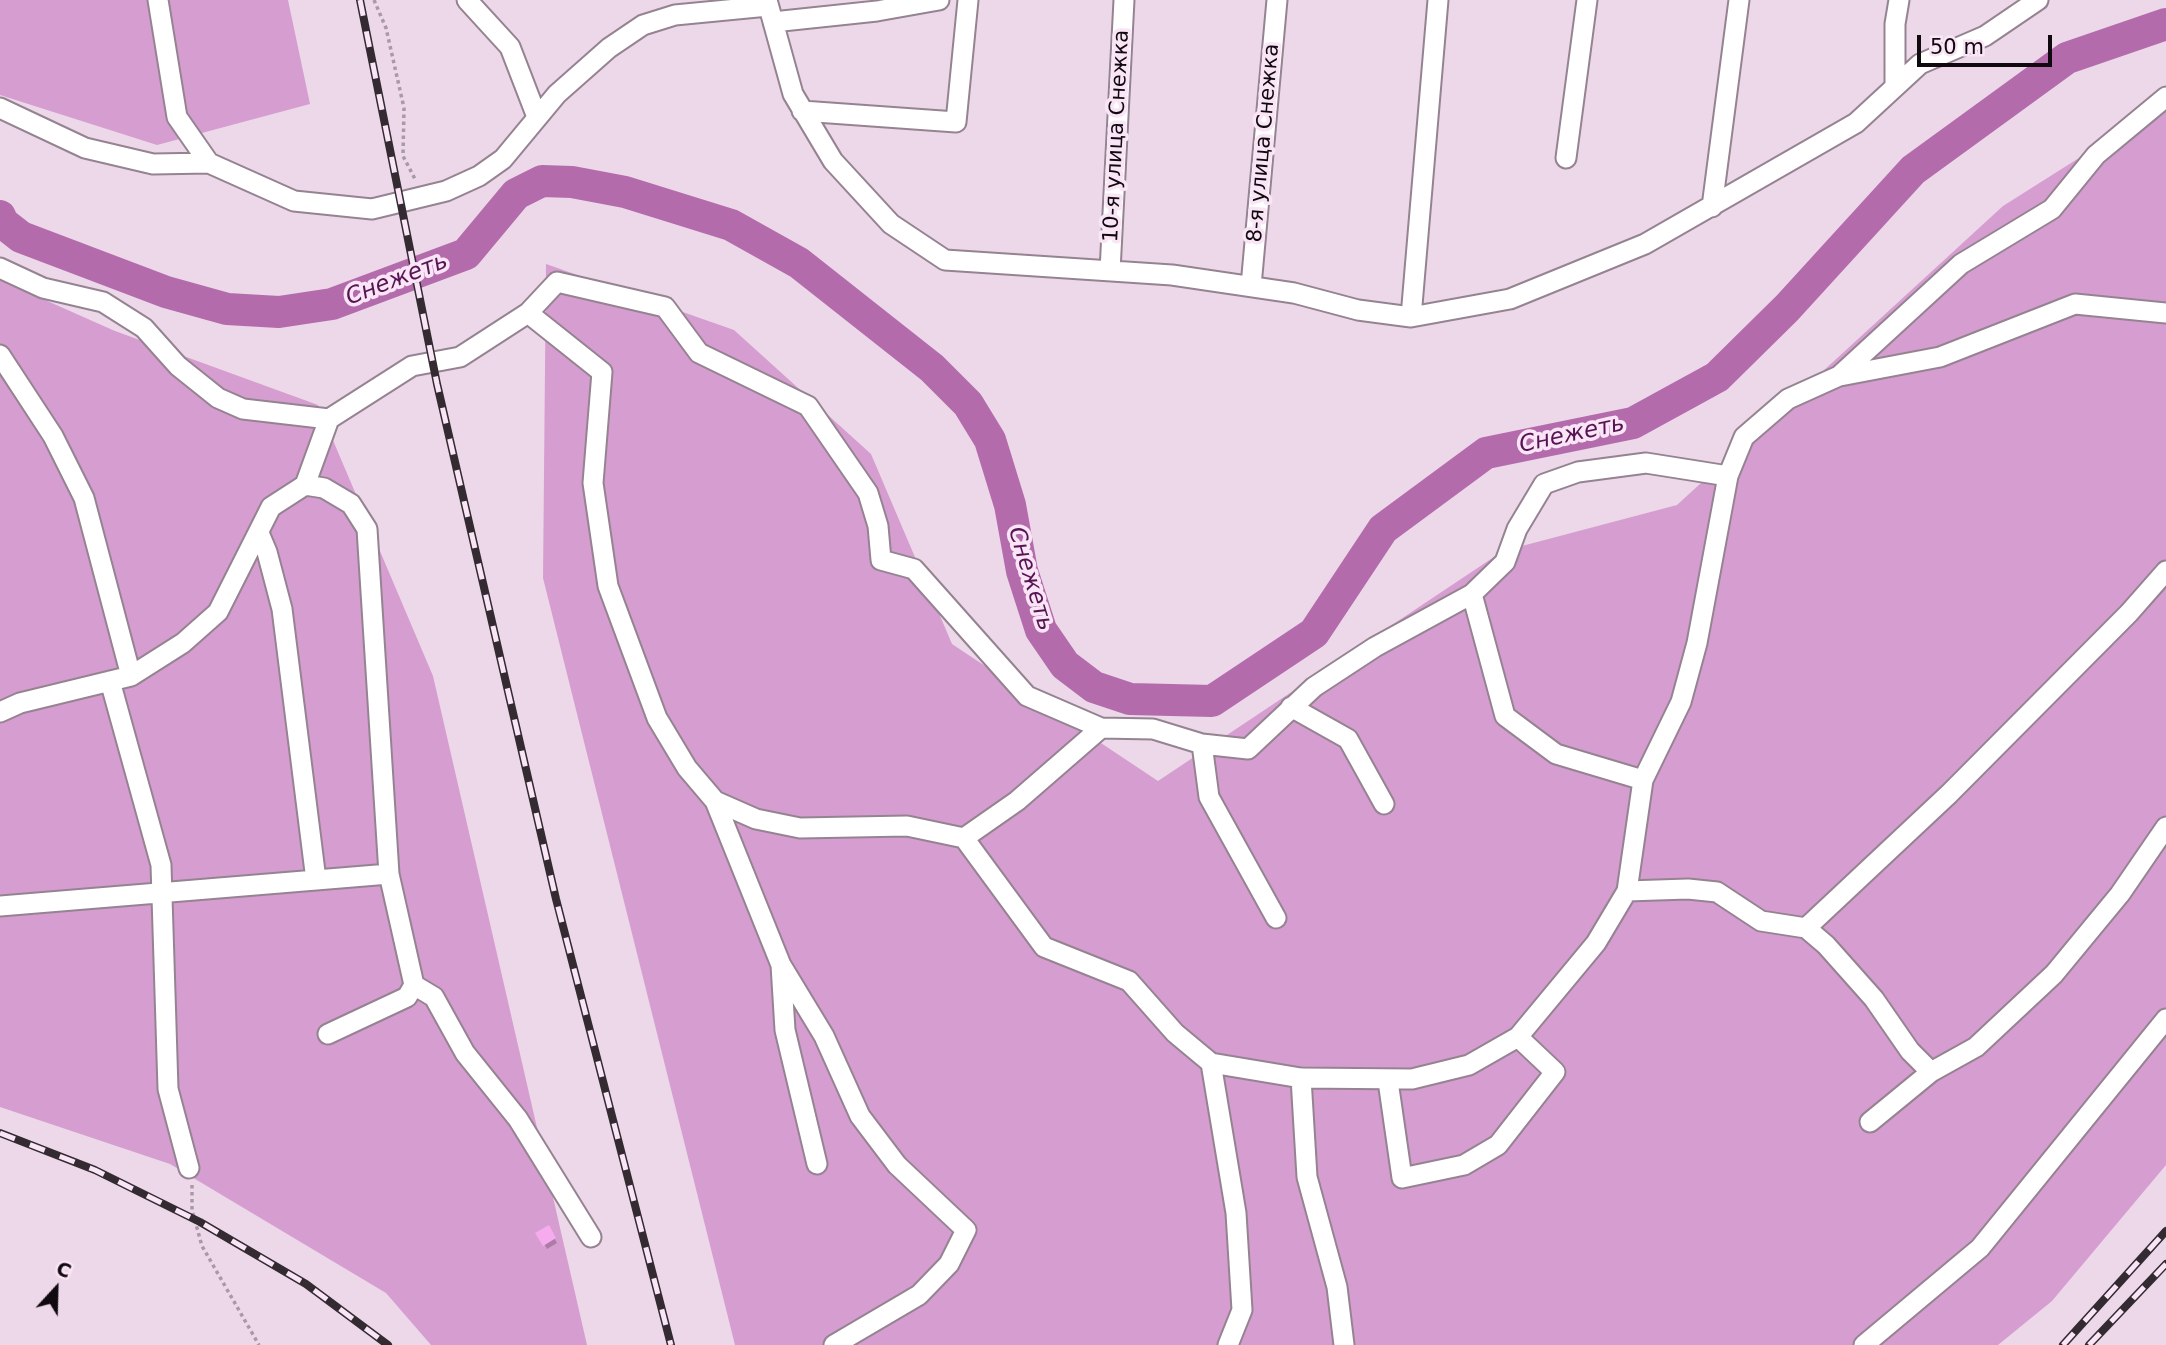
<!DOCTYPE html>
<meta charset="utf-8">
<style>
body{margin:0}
#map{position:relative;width:2166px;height:1345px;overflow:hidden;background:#ecd8e9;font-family:"DejaVu Sans",sans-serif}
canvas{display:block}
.north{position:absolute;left:21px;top:1254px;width:70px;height:70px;-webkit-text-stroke:5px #f9e5f6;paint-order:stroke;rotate:22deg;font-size:19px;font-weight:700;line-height:28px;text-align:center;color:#10090f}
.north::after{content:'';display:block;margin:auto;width:24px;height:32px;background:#10090f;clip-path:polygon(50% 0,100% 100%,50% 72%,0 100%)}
.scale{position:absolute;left:1917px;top:35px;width:135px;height:32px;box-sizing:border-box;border:4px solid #10090f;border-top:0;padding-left:9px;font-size:21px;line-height:24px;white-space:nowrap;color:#10090f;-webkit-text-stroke:5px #f9e5f6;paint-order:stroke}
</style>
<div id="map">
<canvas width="2166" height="1345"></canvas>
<div class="north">С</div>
<div class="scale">50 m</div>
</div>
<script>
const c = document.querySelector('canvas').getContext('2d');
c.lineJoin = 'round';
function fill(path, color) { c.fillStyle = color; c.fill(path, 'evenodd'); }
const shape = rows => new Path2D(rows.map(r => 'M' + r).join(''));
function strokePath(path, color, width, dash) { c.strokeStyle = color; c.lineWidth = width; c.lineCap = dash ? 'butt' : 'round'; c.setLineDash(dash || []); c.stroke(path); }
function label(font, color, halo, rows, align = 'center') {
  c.font = font + ' "DejaVu Sans",sans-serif'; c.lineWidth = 7; c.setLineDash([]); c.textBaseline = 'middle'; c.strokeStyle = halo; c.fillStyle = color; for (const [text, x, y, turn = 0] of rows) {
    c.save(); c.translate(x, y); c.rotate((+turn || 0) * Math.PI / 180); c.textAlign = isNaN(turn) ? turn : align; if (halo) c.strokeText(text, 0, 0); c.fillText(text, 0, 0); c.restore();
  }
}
fill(shape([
 [0,0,288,0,310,104,157,145,0,95],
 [2166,103,2166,1165,2052,1301,1998,1345,735,1345,543,578,546,264,734,330,871,454,952,644,1158,781,1503,551,1677,505,2003,206],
 [0,280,115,331,318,405,433,676,587,1345,431,1345,386,1293,170,1164,0,1107]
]), '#d69dd0');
fill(shape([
 [548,1227,557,1243,547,1249,538,1233]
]), '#0003');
strokePath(shape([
 [0,216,3,223,21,237,166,292,227,309,279,312,332,304,466,254,516,194,542,181,572,182,625,192,731,225,799,263,932,368,968,404,990,440,1010,505,1022,571,1041,630,1065,665,1094,687,1130,699,1212,701,1314,633,1383,529,1486,453,1633,423,1717,377,1787,308,1913,170,2067,58,2166,24]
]), '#b36bac', 32);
fill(shape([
 [549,1225,556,1238,543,1246,535,1233]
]), '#f7abef');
const minor = shape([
 [158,0,177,117,209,163],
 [467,0,510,47,537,117],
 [767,0,793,94,833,161,891,224,945,260,1172,275,1294,293,1358,310,1411,317,1510,299,1645,244,1856,123,1920,64,1985,36,2038,0],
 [773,22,877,11,939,0],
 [1895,86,1895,24,1899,0],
 [0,108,85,148,153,164,209,163,294,201,372,209,446,191,479,176,503,159,557,94,609,48,643,25,675,15,768,6],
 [802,111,956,122,968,0],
 [1566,158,1587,0],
 [1712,207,1739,0],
 [0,268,43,288,103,302,144,328,178,366,218,398,243,409,329,419],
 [1110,271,1124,0],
 [1251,286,1277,0],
 [528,313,602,372,593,483,608,586,657,718,687,768,715,801,756,819,800,828,907,826,964,838,1044,947,1129,981,1175,1033,1211,1063,1301,1078,1412,1079,1469,1065,1518,1037,1596,943,1627,891,1643,780,1681,702,1697,643,1728,476,1744,437,1788,399,1839,376,1961,264,2052,209,2096,155,2166,97],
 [1411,317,1438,0],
 [0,355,53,436,84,498,131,676],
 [1840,376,1940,357,2075,304,2166,313],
 [305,485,329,419,412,366,460,357,528,313,557,282,665,307,699,353,808,406,868,493,878,526,881,560,914,569,1027,696,1101,728],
 [259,533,267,552,282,609,316,880],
 [1472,594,1505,716,1556,754,1643,780],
 [110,681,161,865,168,1089,189,1168],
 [1291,707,1348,739,1384,804],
 [0,712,20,703,131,676,183,643,218,612,271,507,305,485,324,488,351,504,367,529,389,874,414,985,434,997,465,1053,518,1119,591,1237],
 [1202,744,1209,797,1276,918],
 [715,801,781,965,785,1030,817,1164],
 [964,838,1017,801,1101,728,1153,729,1202,744,1248,749,1314,687,1375,647,1472,594,1505,562,1517,529,1544,484,1578,472,1646,463,1728,476],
 [1627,891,1688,889,1717,892,1761,921,1806,928,1826,945,1874,999,1910,1051,1931,1072],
 [0,906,389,874],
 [1806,928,1949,794,2129,613,2166,571],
 [781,965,824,1036,860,1116,897,1165,966,1230,949,1264,919,1295,834,1345],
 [328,1034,407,997,414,985],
 [1211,1063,1236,1213,1242,1310,1228,1345],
 [1301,1078,1307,1177,1337,1287,1344,1345],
 [1388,1081,1402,1178,1464,1165,1498,1145,1555,1072,1518,1037],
 [1870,1122,1931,1072,1976,1047,2054,974,2120,894,2166,827],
 [1864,1345,1980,1248,2166,1019]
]);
strokePath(minor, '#958392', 23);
strokePath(shape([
 [374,0,386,28,404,108,403,156,415,179],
 [192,1185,192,1210,202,1246,259,1345]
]), '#a999a7', 3.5, [3.5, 3.5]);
strokePath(minor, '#fff', 19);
const rail = shape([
 [360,0,437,384,556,899,671,1345],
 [0,1133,95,1170,200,1222,306,1284,388,1345],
 [2063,1345,2166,1231],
 [2089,1345,2166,1264]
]);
strokePath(rail, '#342a32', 8);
strokePath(rail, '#f9e5f6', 5, [16]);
label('21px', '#10090f', '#f9e5f6', [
 ["10-я улица Снежка",1117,136,-87],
 ["8-я улица Снежка",1264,143,-85]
]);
label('italic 23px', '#561453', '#f9e5f6', [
 ["Снежеть",397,280,-21],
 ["Снежеть",1572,435,-12],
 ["Снежеть",1030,579,73]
]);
</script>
